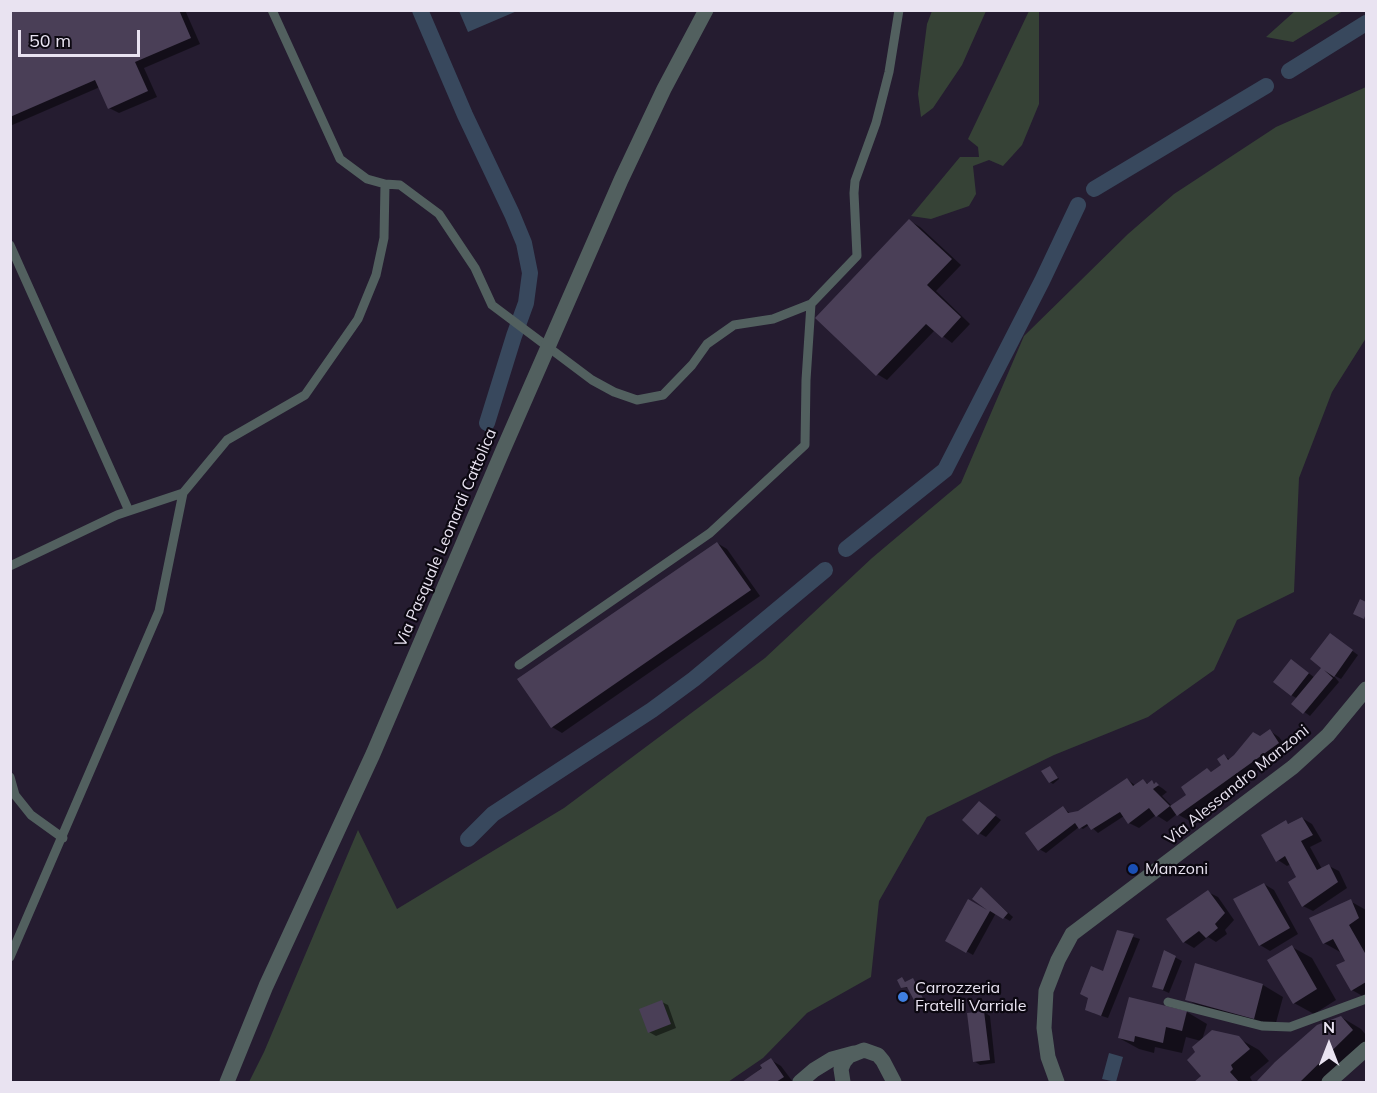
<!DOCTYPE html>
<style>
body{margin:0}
#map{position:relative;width:1377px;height:1093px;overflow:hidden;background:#251c30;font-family:Mulish,sans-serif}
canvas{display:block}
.frame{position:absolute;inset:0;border:12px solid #e9e3f1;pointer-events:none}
.north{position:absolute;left:1299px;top:1015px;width:60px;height:60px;-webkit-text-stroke:4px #0c0811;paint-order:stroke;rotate:0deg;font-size:16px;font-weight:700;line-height:24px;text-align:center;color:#e9e3f1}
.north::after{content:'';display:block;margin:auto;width:21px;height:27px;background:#e9e3f1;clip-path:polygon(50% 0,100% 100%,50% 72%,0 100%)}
.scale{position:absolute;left:18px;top:30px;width:122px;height:27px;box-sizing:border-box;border:3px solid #e9e3f1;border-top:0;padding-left:8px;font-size:18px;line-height:21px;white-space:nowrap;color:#e9e3f1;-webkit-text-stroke:4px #0c0811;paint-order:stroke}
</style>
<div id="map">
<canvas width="1377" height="1093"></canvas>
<div class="frame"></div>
<div class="north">N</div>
<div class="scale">50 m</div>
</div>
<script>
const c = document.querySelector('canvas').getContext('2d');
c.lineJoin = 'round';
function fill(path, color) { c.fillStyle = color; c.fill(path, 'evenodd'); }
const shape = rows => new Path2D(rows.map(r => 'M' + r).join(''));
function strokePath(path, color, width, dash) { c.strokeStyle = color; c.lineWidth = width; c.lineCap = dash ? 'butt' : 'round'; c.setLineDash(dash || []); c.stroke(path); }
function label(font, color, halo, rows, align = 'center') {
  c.font = font + ' Mulish,sans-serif'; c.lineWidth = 4.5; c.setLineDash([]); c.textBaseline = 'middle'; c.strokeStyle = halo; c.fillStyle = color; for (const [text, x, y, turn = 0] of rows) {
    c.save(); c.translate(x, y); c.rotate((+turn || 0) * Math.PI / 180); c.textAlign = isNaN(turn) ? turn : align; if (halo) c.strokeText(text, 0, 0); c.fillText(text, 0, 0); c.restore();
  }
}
fill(shape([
 [932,11,986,11,962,65,933,108,921,117,918,94,927,24],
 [1029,11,1039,11,1039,104,1022,145,1003,166,989,160,973,166,976,194,969,206,931,219,911,216,960,157,979,157,978,147,968,139],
 [1295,11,1295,10,1343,11,1293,42,1266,37],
 [1366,87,1366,338,1332,392,1299,478,1294,592,1237,620,1214,670,1148,717,1054,755,927,817,879,901,871,977,807,1013,763,1058,728,1082,249,1082,264,1052,358,830,397,909,564,808,765,658,872,558,961,483,1024,336,1128,234,1174,194,1276,127]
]), '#364236');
fill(shape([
 [459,11,517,11,468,32],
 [1109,1053,1123,1057,1116,1082,1102,1079]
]), '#38485d');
fill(shape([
 [10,10,185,10,200,44,144,68,157,97,119,113,109,108,100,87,10,126],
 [910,221,920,227,961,265,936,291,970,324,952,343,935,330,887,380,877,374],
 [717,543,727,549,760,596,562,733,552,727],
 [1336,639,1358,655,1341,679,1333,675,1339,682,1310,716,1293,704,1298,699,1291,695,1297,664,1315,678,1324,668],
 [1270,731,1279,737,1288,749,1188,820,1177,814,1167,822,1156,815,1139,828,1129,823,1124,816,1098,833,1089,825,1083,829,1079,827,1046,853,1039,849,1063,808,1071,814,1078,812,1127,779,1136,786,1143,781,1149,784,1152,782,1162,788,1167,792,1162,796,1172,806,1188,795,1208,770,1213,773,1223,765,1224,756,1231,760],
 [1050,767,1059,779,1053,784,1050,782],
 [979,803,1001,820,986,837,979,833],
 [1302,818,1312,824,1322,841,1310,847,1322,869,1329,866,1339,871,1347,888,1313,911,1303,906,1298,877,1291,864,1287,866,1278,860,1286,822,1290,825],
 [1264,884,1274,890,1298,934,1270,951,1260,945],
 [982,889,1013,917,1010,921,996,913,973,955,947,940,986,911],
 [1208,892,1218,897,1234,920,1225,930,1227,934,1216,942,1208,937,1194,948,1184,942],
 [1350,901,1366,910,1366,998,1352,990,1347,962,1342,953,1324,943],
 [1118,932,1140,939,1108,1018,1093,1013],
 [1292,947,1312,958,1336,1000,1314,1014,1294,1003],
 [1165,952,1182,961,1169,993,1153,986],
 [1196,965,1263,985,1283,997,1274,1030,1206,1010,1186,999],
 [902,979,906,983,912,980,915,982,925,1002,920,1005,917,1003,909,988,902,987],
 [1130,998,1187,1012,1207,1024,1202,1040,1238,1038,1259,1050,1269,1061,1250,1077,1252,1081,1251,1082,1196,1082,1203,1076,1197,1052,1201,1041,1186,1037,1182,1053,1155,1047,1154,1053,1139,1049,1119,1038],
 [662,1002,668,1005,676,1028,656,1036,649,1032],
 [984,1012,990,1016,995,1063,980,1065,974,1061],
 [1341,1017,1361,1029,1366,1035,1366,1048,1330,1082,1257,1081],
 [771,1060,781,1066,793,1082,744,1082]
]), '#0007');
strokePath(shape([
 [420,10,465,115,512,214,524,243,530,273,526,303,514,336,487,423],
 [1289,71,1366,23],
 [1094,189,1266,86],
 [846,549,945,470,1042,281,1078,205],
 [468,839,493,814,652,710,694,679,825,570]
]), '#38485d', 16);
fill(shape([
 [10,10,179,10,191,38,135,62,148,91,108,109,95,80,10,117],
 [909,219,952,259,927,285,961,317,942,338,926,324,876,376,815,318],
 [717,542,751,590,551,728,517,679],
 [1360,599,1366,602,1366,613,1364,619,1353,614],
 [1330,633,1353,650,1334,677,1324,670,1333,678,1303,714,1291,704,1321,668,1310,659],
 [1291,659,1309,673,1291,696,1273,682],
 [1270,729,1279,743,1177,816,1170,806,1186,795,1181,787,1207,768,1211,772,1221,765,1217,759,1224,754,1228,760,1234,755,1253,732,1260,736],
 [1050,766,1058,778,1049,783,1041,771],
 [1127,778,1133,786,1143,779,1147,784,1152,780,1154,784,1156,782,1159,785,1153,789,1170,806,1156,817,1149,808,1128,824,1120,812,1091,830,1087,824,1079,829,1075,823,1038,851,1025,833,1063,806,1068,813,1078,811],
 [979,801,996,815,978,835,962,820],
 [1302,817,1313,835,1301,841,1317,870,1329,864,1338,882,1302,907,1288,882,1296,877,1285,856,1276,862,1261,835,1286,820,1288,824],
 [1264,883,1290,928,1259,946,1233,899],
 [981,887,1008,913,1003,919,990,911,966,953,945,941,968,899,987,910,972,899],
 [1208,890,1225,913,1215,924,1218,928,1206,938,1199,931,1183,943,1166,919],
 [1351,899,1359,918,1349,925,1365,953,1366,952,1366,982,1351,991,1336,965,1345,961,1333,939,1323,944,1309,918],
 [1117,930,1134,934,1101,1016,1085,1010,1088,998,1080,994,1091,966,1103,971],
 [1292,945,1317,989,1293,1004,1267,960],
 [1164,950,1176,956,1163,990,1152,987],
 [1195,963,1263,984,1254,1019,1185,1000],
 [902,977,905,982,913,978,924,1000,916,1004,907,987,901,988,897,980],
 [1129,997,1187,1011,1182,1031,1166,1027,1163,1043,1135,1036,1134,1042,1118,1038],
 [662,1000,671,1024,648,1033,639,1009],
 [984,1011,990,1060,973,1062,967,1013],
 [1341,1016,1353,1030,1300,1082,1256,1082,1275,1062,1317,1025],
 [1212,1030,1239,1036,1250,1049,1231,1065,1233,1069,1230,1072,1239,1082,1194,1082,1201,1076,1187,1060,1195,1052,1192,1047],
 [771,1058,784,1077,776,1082,742,1082,762,1068,760,1065]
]), '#4a3f57');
strokePath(shape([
 [385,184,400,185,439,214,475,268,492,305,592,380,614,392,637,400,663,395,692,365,707,344,734,325,773,319,811,304,857,256,854,193,855,181,876,123,889,72,899,10],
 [10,245,129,511],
 [10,566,117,515,183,493],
 [519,665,710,533,805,445,806,380,811,304],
 [10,777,15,795,31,815,63,838],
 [10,957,159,611,183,493,227,440,305,395,358,319,376,275,384,238,385,184,367,179,340,159,272,10],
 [1168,1002,1262,1026,1290,1027,1366,999]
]), '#52605f', 9);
strokePath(shape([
 [1329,1082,1366,1049]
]), '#52605f', 15);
strokePath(shape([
 [227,1082,266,986,373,754,503,450,621,180,664,89,706,10],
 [800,1082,814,1070,832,1059,854,1053],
 [843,1082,841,1069,844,1062,849,1056,864,1050,878,1055,883,1061,894,1082],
 [1057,1082,1048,1057,1044,1028,1046,991,1058,960,1072,934,1293,767,1328,735,1366,689]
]), '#52605f', 15);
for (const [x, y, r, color] of [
 [1133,869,6,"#1a4fb4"],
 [903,997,6,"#3f7fe0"]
]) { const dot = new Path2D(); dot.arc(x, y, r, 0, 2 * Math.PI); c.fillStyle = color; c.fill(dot); strokePath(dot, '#0c0811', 2); }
label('16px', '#e9e3f1', '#0c0811', [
 ["Via Pasquale Leonardi Cattolica",446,538,-67],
 ["Via Alessandro Manzoni",1237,785,-39]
]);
label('16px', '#e9e3f1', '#0c0811', [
 ["Manzoni",1145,869],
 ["Carrozzeria",915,988],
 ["Fratelli Varriale",915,1006]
], 'left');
</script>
